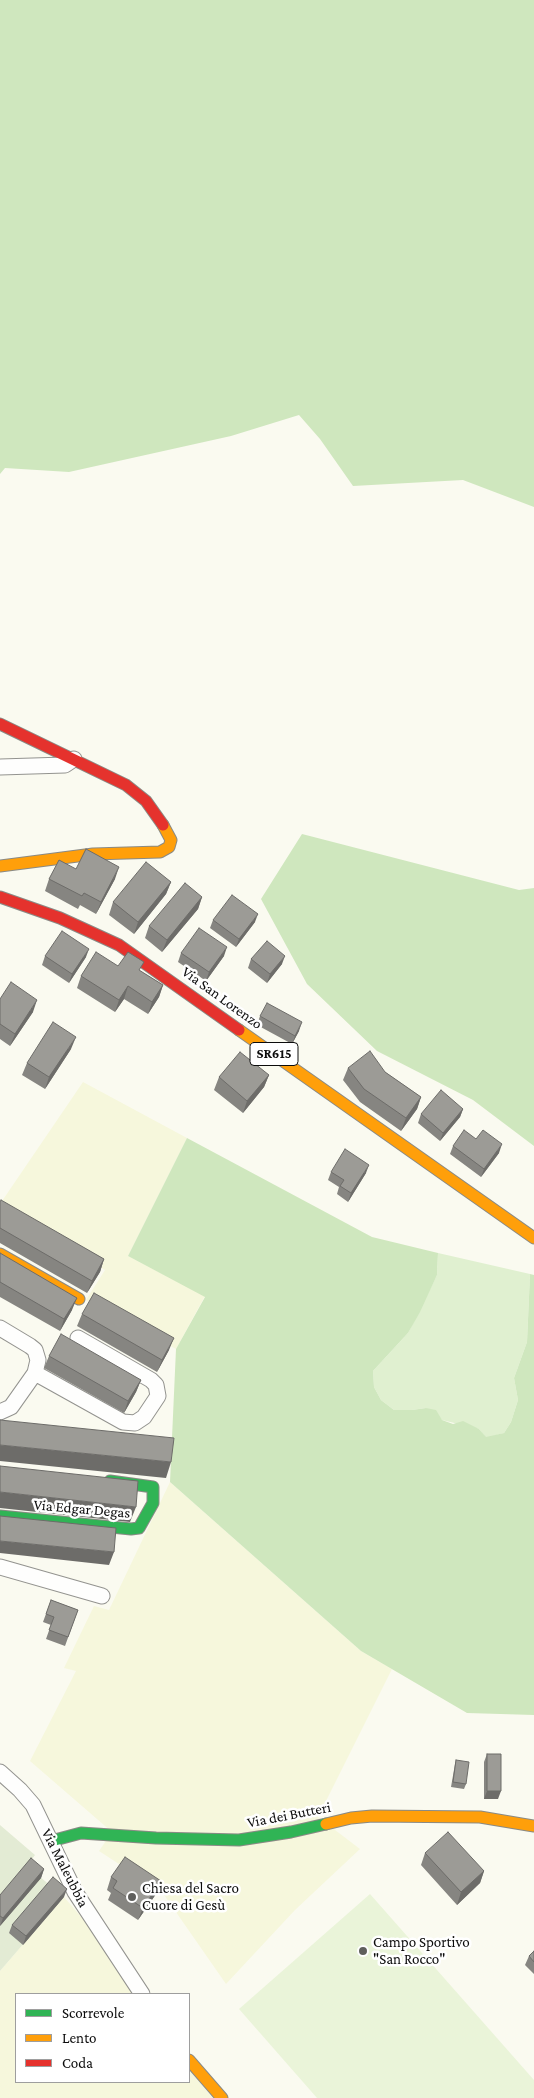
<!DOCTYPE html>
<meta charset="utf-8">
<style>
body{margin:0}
#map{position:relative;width:534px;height:2098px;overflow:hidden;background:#fafaf0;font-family:"Crimson Pro",serif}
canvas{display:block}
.legend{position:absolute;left:15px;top:1993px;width:175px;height:90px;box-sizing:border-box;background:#fff;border:1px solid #9e9e9e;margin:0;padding:6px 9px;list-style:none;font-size:15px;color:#0c0c0c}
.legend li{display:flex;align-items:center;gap:10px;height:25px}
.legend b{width:25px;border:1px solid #9e9e9e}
</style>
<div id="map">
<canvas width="534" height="2098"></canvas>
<ul class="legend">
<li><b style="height:6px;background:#30b455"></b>Scorrevole</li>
<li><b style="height:6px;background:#ff9f0a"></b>Lento</li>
<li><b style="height:6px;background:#e5322d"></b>Coda</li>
</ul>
</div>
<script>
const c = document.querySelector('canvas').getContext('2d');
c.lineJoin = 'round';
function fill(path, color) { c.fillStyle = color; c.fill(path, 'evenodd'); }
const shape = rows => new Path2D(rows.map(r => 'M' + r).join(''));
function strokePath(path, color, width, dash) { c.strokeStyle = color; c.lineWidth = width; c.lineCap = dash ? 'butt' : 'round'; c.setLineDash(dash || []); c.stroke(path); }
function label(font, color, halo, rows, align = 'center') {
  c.font = font + ' "Crimson Pro",serif'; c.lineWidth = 5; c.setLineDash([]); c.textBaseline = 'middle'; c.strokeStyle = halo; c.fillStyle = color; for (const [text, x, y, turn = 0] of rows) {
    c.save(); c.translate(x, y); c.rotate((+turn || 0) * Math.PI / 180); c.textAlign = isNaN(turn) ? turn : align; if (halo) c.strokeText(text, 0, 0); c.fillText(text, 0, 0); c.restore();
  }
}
fill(shape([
 [83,1082,187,1138,128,1256,205,1296,176,1349,86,1300,105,1270,0,1210,0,1204],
 [170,1482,361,1651,392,1669,318,1817,360,1849,295,1910,226,1984,162,1892,99,1851,112,1832,30,1761,76,1671,64,1668,94,1606,109,1610],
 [64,1897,89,1926,135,1994,16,1994,16,2082,189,2082,189,2070,213,2098,0,2098,0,1971]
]), '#f6f7dc');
fill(shape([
 [438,1253,530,1274,527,1342,514,1378,518,1400,511,1422,504,1433,486,1438,479,1429,442,1420,426,1408,412,1410,394,1410,381,1400,374,1387,373,1371,408,1333,437,1275]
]), '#e0f0d0');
fill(shape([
 [0,0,534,0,534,507,463,480,353,486,320,439,299,415,231,436,69,472,5,468,0,474],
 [302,834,519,890,534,888,534,1146,473,1100,377,1051,307,984,261,899],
 [187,1138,372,1237,438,1253,437,1275,420,1312,408,1333,373,1371,374,1387,381,1400,394,1410,412,1410,426,1408,436,1410,442,1420,453,1424,463,1421,479,1429,486,1437,504,1433,511,1422,518,1400,514,1378,527,1342,530,1274,534,1275,534,1715,467,1713,361,1651,170,1482,176,1349,205,1297,128,1256]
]), '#cfe7be');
fill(shape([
 [0,1825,35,1855,27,1866,64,1897,0,1971]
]), '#e3ebd4');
fill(shape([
 [370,1894,534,2080,534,2098,317,2098,239,2009]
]), '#eaf4d9');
const street = shape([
 [0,767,65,765,74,759],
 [0,1328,30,1346,35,1350,38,1360,35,1373,11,1407,0,1412],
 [35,1373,123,1422,135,1423,144,1417,158,1396,156,1385,151,1380,78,1338],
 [0,1567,102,1596],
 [0,1772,20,1790,33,1805,75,1892,142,1994]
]);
const fast = shape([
 [0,1516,131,1529,139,1528,153,1503,153,1487,110,1481],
 [51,1841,81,1833,156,1838,239,1840,291,1832,326,1824]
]);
const slow = shape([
 [0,866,93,854,160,852,169,847,171,840,163,825],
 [239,1030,534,1238],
 [0,1254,79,1299],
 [326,1824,351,1818,372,1816,480,1817,534,1826],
 [189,2060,222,2098]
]);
const jam = shape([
 [0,724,126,785,146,801,163,825],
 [0,897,60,918,119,945,239,1030]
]);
strokePath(street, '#93938f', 17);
strokePath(fast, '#8a8a85', 13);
strokePath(slow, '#8a8a85', 13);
strokePath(jam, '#8a8a85', 13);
strokePath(street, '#fefefd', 15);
strokePath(fast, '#30b455', 11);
strokePath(slow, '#ff9f0a', 11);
strokePath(jam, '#e5322d', 11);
fill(shape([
 [76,869,115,879,96,914,80,905,78,909,45,891,49,879],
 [171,882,166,894,134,934,109,915,113,902],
 [202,897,198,909,162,952,145,938,149,926],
 [213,920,255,922,236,947,210,928],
 [181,953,224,956,206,981,178,962],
 [45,956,86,957,69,983,42,965],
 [251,959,282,964,267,983,248,968],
 [118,966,140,971,163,985,159,997,148,1014,124,999,115,1012,77,988,81,976],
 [0,999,33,1012,10,1046,0,1039],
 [260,1016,299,1031,292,1044,257,1025],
 [71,1049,45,1089,22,1075,27,1063],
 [348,1068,385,1072,421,1097,417,1109,401,1131,360,1102,343,1080],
 [269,1075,264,1087,243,1113,214,1090,219,1077],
 [463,1109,460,1117,440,1141,418,1123,421,1114],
 [476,1139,499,1153,481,1177,450,1154,453,1146],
 [331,1172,366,1173,348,1202,337,1194,339,1187,328,1180],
 [0,1202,104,1259,100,1272,87,1293,0,1243],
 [0,1253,72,1310,60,1331,0,1297],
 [82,1314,169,1350,157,1372,77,1326],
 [49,1356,141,1380,136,1392,124,1413,44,1368],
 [51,1600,78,1610,65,1646,46,1639,51,1625,43,1622],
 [487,1754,498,1799,484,1799,484,1762],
 [456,1760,466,1784,464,1789,451,1787,455,1764],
 [425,1853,484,1871,480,1883,457,1905,421,1865],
 [44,1869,41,1878,0,1926,0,1895],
 [111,1877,161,1881,156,1894,138,1920,108,1900,111,1893,107,1890],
 [64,1897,23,1945,9,1933,12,1925],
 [534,1951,534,1974,525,1965,529,1956]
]), '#868581');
fill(shape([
 [119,867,115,879,96,914,101,902],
 [171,882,166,894,134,934,138,922],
 [202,897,198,909,162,952,167,940],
 [258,914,255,922,236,947,239,939],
 [227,947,224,956,206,981,209,972],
 [89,949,86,957,69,983,72,974],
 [285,956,282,964,267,983,270,974],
 [163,985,159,997,148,1014,152,1002],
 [128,986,124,999,115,1012,119,1000],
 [37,1000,33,1012,10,1046,15,1034],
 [302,1022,299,1031,292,1044,295,1036],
 [76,1037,71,1049,45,1089,49,1077],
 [269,1075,264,1087,243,1113,247,1101],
 [421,1097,417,1109,401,1131,406,1118],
 [463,1109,460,1117,440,1141,443,1133],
 [502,1144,499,1153,481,1177,484,1169],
 [369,1165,366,1173,348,1202,351,1193],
 [104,1259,100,1272,87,1293,92,1281],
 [77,1298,72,1310,60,1331,64,1319],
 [174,1338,169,1350,157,1372,162,1360],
 [141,1380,136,1392,124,1413,128,1401],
 [0,1445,171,1462,166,1478,0,1461],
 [0,1492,136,1507,130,1522,0,1508],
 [0,1541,114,1552,109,1565,0,1553],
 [487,1791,501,1791,498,1799,484,1799],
 [44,1869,41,1878,0,1926,3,1918],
 [484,1871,480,1883,457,1905,461,1892],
 [161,1881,156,1894,138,1920,143,1908],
 [67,1889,64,1897,23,1945,26,1936]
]), '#6d6c69');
const building = shape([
 [86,849,119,867,101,902,84,893,82,896,49,879,59,860,76,869,86,849],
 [146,862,171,882,138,922,113,902,146,862],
 [185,883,202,897,167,940,149,926,185,883],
 [232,895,258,914,239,939,213,920,232,895],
 [199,928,227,947,209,972,181,953,199,928],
 [62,931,89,949,72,974,45,956,62,931],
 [267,941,285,956,270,974,251,959,267,941],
 [96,952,118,966,128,952,144,962,139,970,163,985,152,1002,128,986,119,1000,81,976,96,952],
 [11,982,37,1000,15,1034,0,1024,0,999,11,982],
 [267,1003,302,1022,295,1036,260,1016,267,1003],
 [53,1022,76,1037,49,1077,27,1063,53,1022],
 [370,1051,385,1072,421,1097,406,1118,364,1089,348,1068,370,1051],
 [240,1052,269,1075,247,1101,219,1077,240,1052],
 [441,1090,463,1109,443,1133,421,1114,441,1090],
 [464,1130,476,1139,483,1130,502,1144,484,1169,453,1146,464,1130],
 [345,1149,369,1165,351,1193,340,1186,344,1180,331,1172,345,1149],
 [1,1200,104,1259,92,1281,0,1228,0,1202,1,1200],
 [0,1253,77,1298,64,1319,0,1282,0,1253],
 [94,1293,174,1338,162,1360,82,1314,94,1293],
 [61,1334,141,1380,128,1401,49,1356,61,1334],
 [0,1420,174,1438,171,1462,0,1445,0,1420],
 [0,1466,138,1481,136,1507,0,1492,0,1466],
 [0,1516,116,1528,114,1552,0,1541,0,1516],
 [51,1600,78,1610,68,1637,49,1630,54,1617,46,1614,51,1600],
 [487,1754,501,1754,501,1791,487,1791,487,1754],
 [456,1760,469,1762,466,1784,453,1782,456,1760],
 [448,1832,484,1871,461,1892,425,1853,448,1832],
 [125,1857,161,1881,143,1908,113,1888,117,1881,111,1877,125,1857],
 [31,1858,44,1869,3,1918,0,1916,0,1895,31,1858],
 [53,1877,67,1889,26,1936,12,1925,53,1877],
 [534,1951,534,1962,529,1956,534,1951]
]);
fill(building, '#9c9b96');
strokePath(building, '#6d6c69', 1);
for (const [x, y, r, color] of [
 [132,1897,5,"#5f5f5c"],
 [363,1951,5,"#5f5f5c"]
]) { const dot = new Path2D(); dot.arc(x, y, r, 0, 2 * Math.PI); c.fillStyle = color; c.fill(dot); strokePath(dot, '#fff', 2); }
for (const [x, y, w] of [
 [274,1054,48]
]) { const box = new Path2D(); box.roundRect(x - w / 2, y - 11.5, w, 23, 4); c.fillStyle = '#fff'; c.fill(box); strokePath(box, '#0c0c0c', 1); }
label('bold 14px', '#0c0c0c', null, [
 ["SR615",274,1054]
]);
label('15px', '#0c0c0c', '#fff', [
 ["Via San Lorenzo",222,998,36],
 ["Via Edgar Degas",82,1509,5],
 ["Via dei Butteri",289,1815,-11],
 ["Via Maleubbia",65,1868,63]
]);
label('15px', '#0c0c0c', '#fff', [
 ["Chiesa del Sacro",142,1888],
 ["Cuore di Gesù",142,1905],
 ["Campo Sportivo",373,1942],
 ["\"San Rocco\"",373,1959]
], 'left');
</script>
